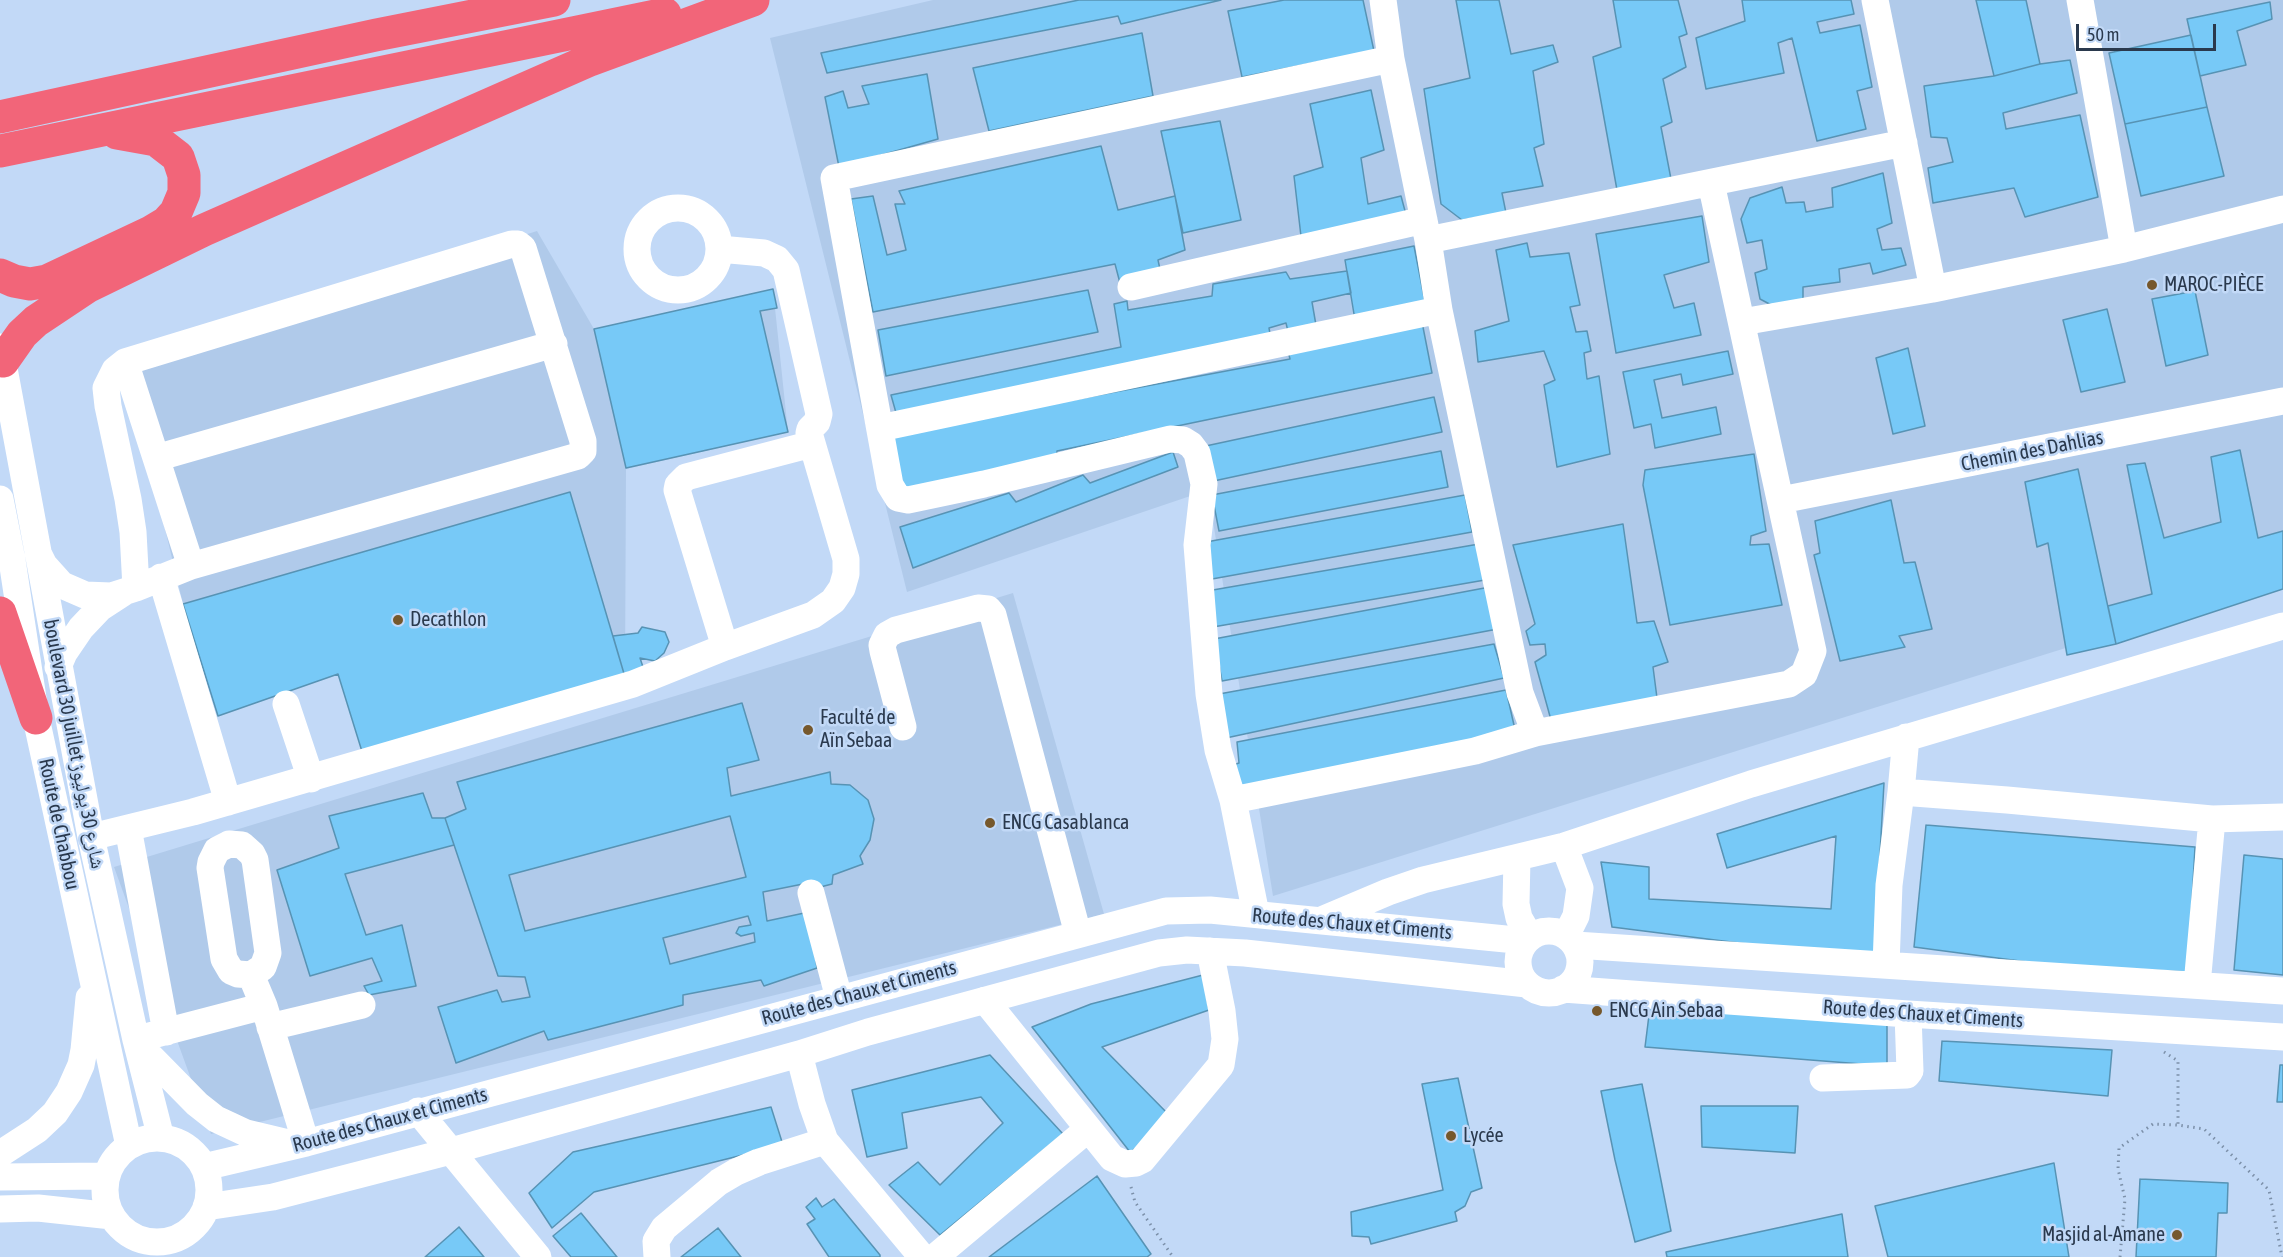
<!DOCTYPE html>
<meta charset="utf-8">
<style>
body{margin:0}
#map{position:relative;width:2283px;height:1257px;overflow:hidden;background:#c2d9f7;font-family:"Asap Condensed",sans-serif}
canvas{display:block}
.scale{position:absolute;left:2076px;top:24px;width:140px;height:27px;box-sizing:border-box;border:3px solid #2a394d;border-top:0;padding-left:8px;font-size:18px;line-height:21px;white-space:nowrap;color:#2a394d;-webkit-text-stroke:4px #c2d9f7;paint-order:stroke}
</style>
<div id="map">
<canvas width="2283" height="1257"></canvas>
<div class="scale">50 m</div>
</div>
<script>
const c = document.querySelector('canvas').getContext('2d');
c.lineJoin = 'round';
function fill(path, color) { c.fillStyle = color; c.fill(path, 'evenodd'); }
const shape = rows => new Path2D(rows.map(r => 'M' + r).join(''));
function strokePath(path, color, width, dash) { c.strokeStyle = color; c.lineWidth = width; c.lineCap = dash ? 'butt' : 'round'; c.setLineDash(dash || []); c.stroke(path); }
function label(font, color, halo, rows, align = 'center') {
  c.font = font + ' "Asap Condensed","Noto Naskh Arabic",sans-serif'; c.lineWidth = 5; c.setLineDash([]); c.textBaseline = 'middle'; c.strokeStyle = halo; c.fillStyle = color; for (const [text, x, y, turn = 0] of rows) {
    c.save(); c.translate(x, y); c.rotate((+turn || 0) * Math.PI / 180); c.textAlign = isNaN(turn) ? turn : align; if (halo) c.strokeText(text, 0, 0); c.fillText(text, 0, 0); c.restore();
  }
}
fill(shape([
 [933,0,2283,0,2283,580,1273,896,1208,490,907,592,770,38],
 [537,231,594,329,773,289,788,432,626,469,625,677,338,674,218,716,183,604,125,362],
 [1013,593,1104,914,211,1134,114,867]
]), '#b0caea');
const building = shape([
 [1079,0,1221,0,1121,24,1118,16,827,73,821,53,1079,0],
 [1284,0,1363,0,1374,51,1242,77,1228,11,1284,0],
 [1456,0,1499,0,1511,54,1553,45,1558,62,1533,71,1544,144,1534,148,1543,186,1502,193,1506,213,1462,220,1441,204,1424,89,1470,78,1456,0],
 [1613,0,1678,0,1687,34,1679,37,1686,67,1663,79,1672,122,1661,127,1671,179,1617,190,1593,57,1621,47,1613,0],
 [1742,0,1851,0,1854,14,1817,22,1820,33,1860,25,1872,87,1857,91,1866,129,1817,141,1792,38,1778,43,1784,73,1706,89,1696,38,1745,21,1742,0],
 [1976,0,2026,0,2040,64,1994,76,1976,0],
 [2270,2,2272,19,2237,31,2246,65,2200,76,2187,19,2270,2],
 [1142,33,1153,96,989,131,973,68,1142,33],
 [2191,35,2207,107,2125,124,2109,53,2191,35],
 [2070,60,2077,93,2003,113,2006,129,2080,115,2098,197,2025,217,2014,188,1933,203,1928,168,1953,162,1947,138,1931,137,1924,86,1994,76,2040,64,2070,60],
 [927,74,938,139,839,167,825,97,843,91,848,108,869,104,862,86,927,74],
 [1371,90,1384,150,1361,158,1368,204,1401,196,1408,222,1302,245,1294,176,1323,167,1310,104,1371,90],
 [2207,107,2224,176,2141,196,2125,124,2207,107],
 [1220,121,1241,220,1183,233,1161,131,1220,121],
 [1101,146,1118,210,1175,196,1185,250,1158,260,1161,274,1120,283,1115,264,873,312,851,199,873,196,887,255,906,250,895,204,905,204,899,191,1101,146],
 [1883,173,1892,223,1877,229,1882,250,1901,248,1906,265,1873,274,1870,263,1839,269,1840,282,1803,287,1803,302,1777,308,1760,299,1755,273,1767,269,1762,240,1747,243,1741,219,1750,198,1782,187,1786,203,1804,202,1806,212,1833,207,1832,188,1883,173],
 [1702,216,1709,262,1664,275,1674,308,1694,303,1701,335,1616,353,1596,234,1702,216],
 [1527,243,1530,257,1569,253,1580,305,1570,307,1576,332,1587,331,1591,351,1584,353,1587,379,1599,376,1610,454,1557,467,1544,385,1555,380,1544,351,1478,362,1475,331,1509,321,1496,250,1527,243],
 [1414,246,1426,307,1355,320,1345,260,1414,246],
 [1347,271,1351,293,1312,302,1317,331,1289,336,1286,323,1269,328,1271,339,898,420,891,395,1121,347,1114,304,1127,301,1128,310,1212,296,1213,284,1286,272,1290,279,1347,271],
 [773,289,777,308,760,311,788,432,626,468,594,329,773,289],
 [1088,290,1098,332,886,376,878,330,1088,290],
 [2195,291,2208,355,2166,366,2152,299,2195,291],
 [2107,309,2125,382,2081,392,2063,320,2107,309],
 [1422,322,1432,373,1057,451,1056,463,901,491,891,434,1290,359,1287,347,1422,322],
 [1908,348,1925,426,1893,434,1876,358,1908,348],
 [1728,351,1733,374,1683,385,1681,374,1654,380,1662,418,1716,407,1721,434,1655,448,1651,424,1634,428,1623,372,1728,351],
 [1434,397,1442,432,1209,482,1201,447,1434,397],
 [2240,450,2258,538,2283,531,2283,589,2116,644,2108,606,2152,594,2127,465,2145,463,2164,538,2221,522,2211,457,2240,450],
 [1441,451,1448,487,1219,531,1212,495,1441,451],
 [1173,452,1178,467,913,568,900,527,1009,493,1016,502,1083,475,1090,483,1173,452],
 [1754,454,1766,531,1751,536,1750,545,1769,544,1782,605,1670,625,1643,485,1645,470,1754,454],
 [2078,469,2116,644,2067,655,2048,543,2037,547,2025,482,2078,469],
 [570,492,625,677,364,758,338,674,218,716,183,604,570,492],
 [1465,495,1472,532,1212,579,1206,542,1465,495],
 [1891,500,1904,563,1915,562,1932,629,1899,636,1905,647,1840,661,1814,555,1820,553,1815,521,1891,500],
 [1623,524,1637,623,1654,621,1668,662,1653,667,1657,698,1551,720,1535,662,1546,655,1545,644,1530,645,1526,631,1535,624,1513,545,1623,524],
 [1479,544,1485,580,1213,627,1207,591,1479,544],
 [1495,586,1503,628,1222,681,1214,639,1495,586],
 [642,627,665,632,669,642,664,653,655,661,640,658,644,670,625,677,613,636,638,633,642,627],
 [1494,644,1504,678,1226,738,1219,694,1494,644],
 [1506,690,1516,734,1239,790,1230,766,1239,763,1237,742,1506,690],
 [742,703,759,760,727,768,731,796,830,772,831,784,850,785,868,800,874,819,870,840,860,856,863,864,833,875,832,884,805,891,803,884,763,892,767,921,809,912,817,968,764,986,761,980,683,995,683,1005,548,1040,544,1031,456,1063,438,1007,497,990,502,1002,530,997,525,977,498,976,445,818,466,809,457,782,742,703],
 [730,816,746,877,525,931,509,875,730,816],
 [748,916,751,925,739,927,736,933,741,936,754,933,755,942,670,964,663,938,748,916],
 [1884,783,1874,960,1612,927,1601,862,1649,867,1649,899,1831,909,1836,836,1727,868,1717,834,1884,783],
 [423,793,432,818,445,818,454,845,345,874,366,935,402,925,416,986,369,995,364,986,382,981,372,958,310,976,277,870,339,848,329,816,423,793],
 [1926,825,2195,847,2188,972,2050,965,1914,947,1926,825],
 [2244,855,2283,859,2283,975,2234,970,2244,855],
 [1203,975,1209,1010,1102,1047,1175,1121,1130,1152,1032,1027,1091,1004,1203,975],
 [1650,1007,1887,1024,1887,1066,1645,1047,1650,1007],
 [1942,1041,2112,1050,2108,1096,1939,1081,1942,1041],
 [990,1055,1063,1134,940,1235,889,1185,918,1162,940,1185,1003,1123,981,1097,902,1113,907,1148,867,1157,852,1090,990,1055],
 [2280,1065,2283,1065,2283,1102,2277,1102,2280,1065],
 [1458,1078,1482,1188,1471,1192,1465,1206,1455,1212,1457,1221,1371,1244,1369,1237,1352,1236,1351,1212,1443,1190,1422,1084,1458,1078],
 [1642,1084,1671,1231,1635,1242,1615,1160,1601,1091,1642,1084],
 [1701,1106,1798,1106,1795,1153,1702,1147,1701,1106],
 [771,1107,783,1145,594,1192,552,1228,529,1193,573,1152,771,1107],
 [2054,1163,2069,1257,1888,1257,1875,1206,2054,1163],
 [1097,1176,1151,1254,1147,1257,989,1257,1097,1176],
 [2140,1179,2228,1183,2227,1213,2218,1213,2216,1257,2136,1257,2140,1179],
 [816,1198,822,1207,834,1199,880,1255,880,1257,829,1257,807,1224,815,1219,806,1207,816,1198],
 [581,1213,617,1257,571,1257,553,1236,581,1213],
 [1842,1214,1848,1257,1667,1257,1666,1252,1842,1214],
 [459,1227,484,1257,425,1257,459,1227],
 [718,1228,741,1257,681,1257,718,1228]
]);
fill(building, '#77c9f7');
strokePath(building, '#5793b4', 1.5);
strokePath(shape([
 [2164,1052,2178,1061,2178,1125,2204,1129,2269,1190,2282,1257],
 [1131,1187,1135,1202,1173,1257],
 [2120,1257,2125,1199,2118,1169,2119,1148,2153,1124,2178,1125]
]), '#7c90a9', 3, [1.5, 4.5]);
strokePath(shape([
 [1383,0,1391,59,1428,240,1439,310,1520,693,1535,733],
 [1875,0,1933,289],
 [2080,0,2124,249],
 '637 249a41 41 0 1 1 82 0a41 41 0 1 1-82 0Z',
 [1428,240,1904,143],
 [1131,287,1424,220],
 [1742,322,1933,289,2124,249,2283,209],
 [0,347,91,837,136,1040,161,1138],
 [125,362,191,566],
 [880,428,1439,310],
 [156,458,554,344],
 [0,499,12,560,36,718,129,1146],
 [1781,500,2283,401],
 [38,553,44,565,62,585,85,595,111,596,136,588,191,566,578,456,583,451,583,441,523,248,518,244,512,244,125,362,115,370,106,388,108,406,128,499,133,532,136,588],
 [161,577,228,802],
 [725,647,677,490,678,485,686,477,812,444],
 [58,667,64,653,81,628,100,608,123,593],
 [286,704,311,779],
 [903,727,883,651,882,645,887,635,896,630,978,608,988,609,993,615,1078,934],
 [1901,792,2007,800,2212,819,2283,817],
 [1233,800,1218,750,1209,694,1197,545,1204,484,1197,453,1191,445,1183,440,1170,439,984,484,908,500,898,498,890,485,834,178,1391,59],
 [128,828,166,1032],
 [91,837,193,812,633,684,725,647,813,615,833,601,842,588,846,574,846,559,809,433,810,429,817,422,819,414,786,270,777,259,764,253,719,249],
 [229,844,242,845,252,854,255,860,268,953,263,967,251,975,238,974,231,971,224,959,210,868,211,862,217,850,229,844],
 [1564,846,1580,888,1576,916,1566,936],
 [1517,858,1516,904,1519,918,1530,937],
 [811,893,839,998],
 [1256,914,1233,800,1475,751,1535,733,1789,684,1804,674,1813,651,1711,183],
 [1324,919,1388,892,1423,880,1564,846,1751,784,2283,626],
 '1518 962a31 31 0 1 1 62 0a31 31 0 1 1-62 0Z',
 [1575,945,2283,991],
 [1886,965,1889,885,1901,792,1906,737],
 [251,975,264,1006,306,1143],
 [2197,985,2212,819],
 [1563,989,1908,1014,2283,1037],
 [985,1000,1112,1158,1125,1164,1136,1163,1142,1160,1221,1065,1225,1039,1222,1011,1210,951],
 [270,1027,362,1005],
 [149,1036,264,1006],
 [139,1045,197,1104,216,1119,246,1133,288,1143],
 [799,1054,812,1104,825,1141,922,1257],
 [1823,1078,1907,1075,1910,1071,1908,1014],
 [418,1111,538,1257],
 '105 1190a52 52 0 1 1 104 0a52 52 0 1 1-104 0Z',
 [0,1154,37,1130,55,1113,69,1092,81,1065,84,1050,89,998],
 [204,1167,306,1143,1166,911,1210,910,1526,941],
 [0,1177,107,1176],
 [206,1207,273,1197,451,1151,799,1054,868,1032,1159,953,1187,950,1245,953,1527,984],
 [0,1209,38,1208,112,1216],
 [657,1257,656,1241,664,1228,719,1182,736,1172,759,1162,825,1141],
 [935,1257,1088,1129]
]), '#fff', 27);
strokePath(shape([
 [0,117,376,35,554,0],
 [0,151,665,14],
 [0,275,14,281,30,284,47,281,151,232,166,223,176,212,184,193,184,175,178,157,156,140,117,133],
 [3,361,22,334,36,321,87,287,204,230,590,60,753,0],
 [0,613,36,718]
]), '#f26579', 33);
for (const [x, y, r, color] of [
 [2152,285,6,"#76582c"],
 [398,620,6,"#76582c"],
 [808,730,6,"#76582c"],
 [990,823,6,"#76582c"],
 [1597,1011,6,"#76582c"],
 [1451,1136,6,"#76582c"],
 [2177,1235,6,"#76582c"]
]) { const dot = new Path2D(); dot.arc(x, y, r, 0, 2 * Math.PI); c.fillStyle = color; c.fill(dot); strokePath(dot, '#c2d9f7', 2); }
label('20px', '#2a394d', '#c2d9f7', [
 ["MAROC-PIÈCE",2164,285],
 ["Decathlon",410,620],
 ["Faculté de",820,718],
 ["Aïn Sebaa",820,741],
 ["ENCG Casablanca",1002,823],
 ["ENCG Ain Sebaa",1609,1011],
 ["Lycée",1463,1136],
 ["Masjid al-Amane",2165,1235,"right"]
], 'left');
label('20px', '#2a394d', '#c2d9f7', [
 ["Chemin des Dahlias",2032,451,-11],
 ["boulevard 30 juillet شارع 30 يوليوز",74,744,79],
 ["Route de Chabbou",59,824,78],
 ["Route des Chaux et Ciments",1352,924,5],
 ["Route des Chaux et Ciments",859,993,-15],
 ["Route des Chaux et Ciments",1923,1014,4],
 ["Route des Chaux et Ciments",390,1120,-15]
]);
</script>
